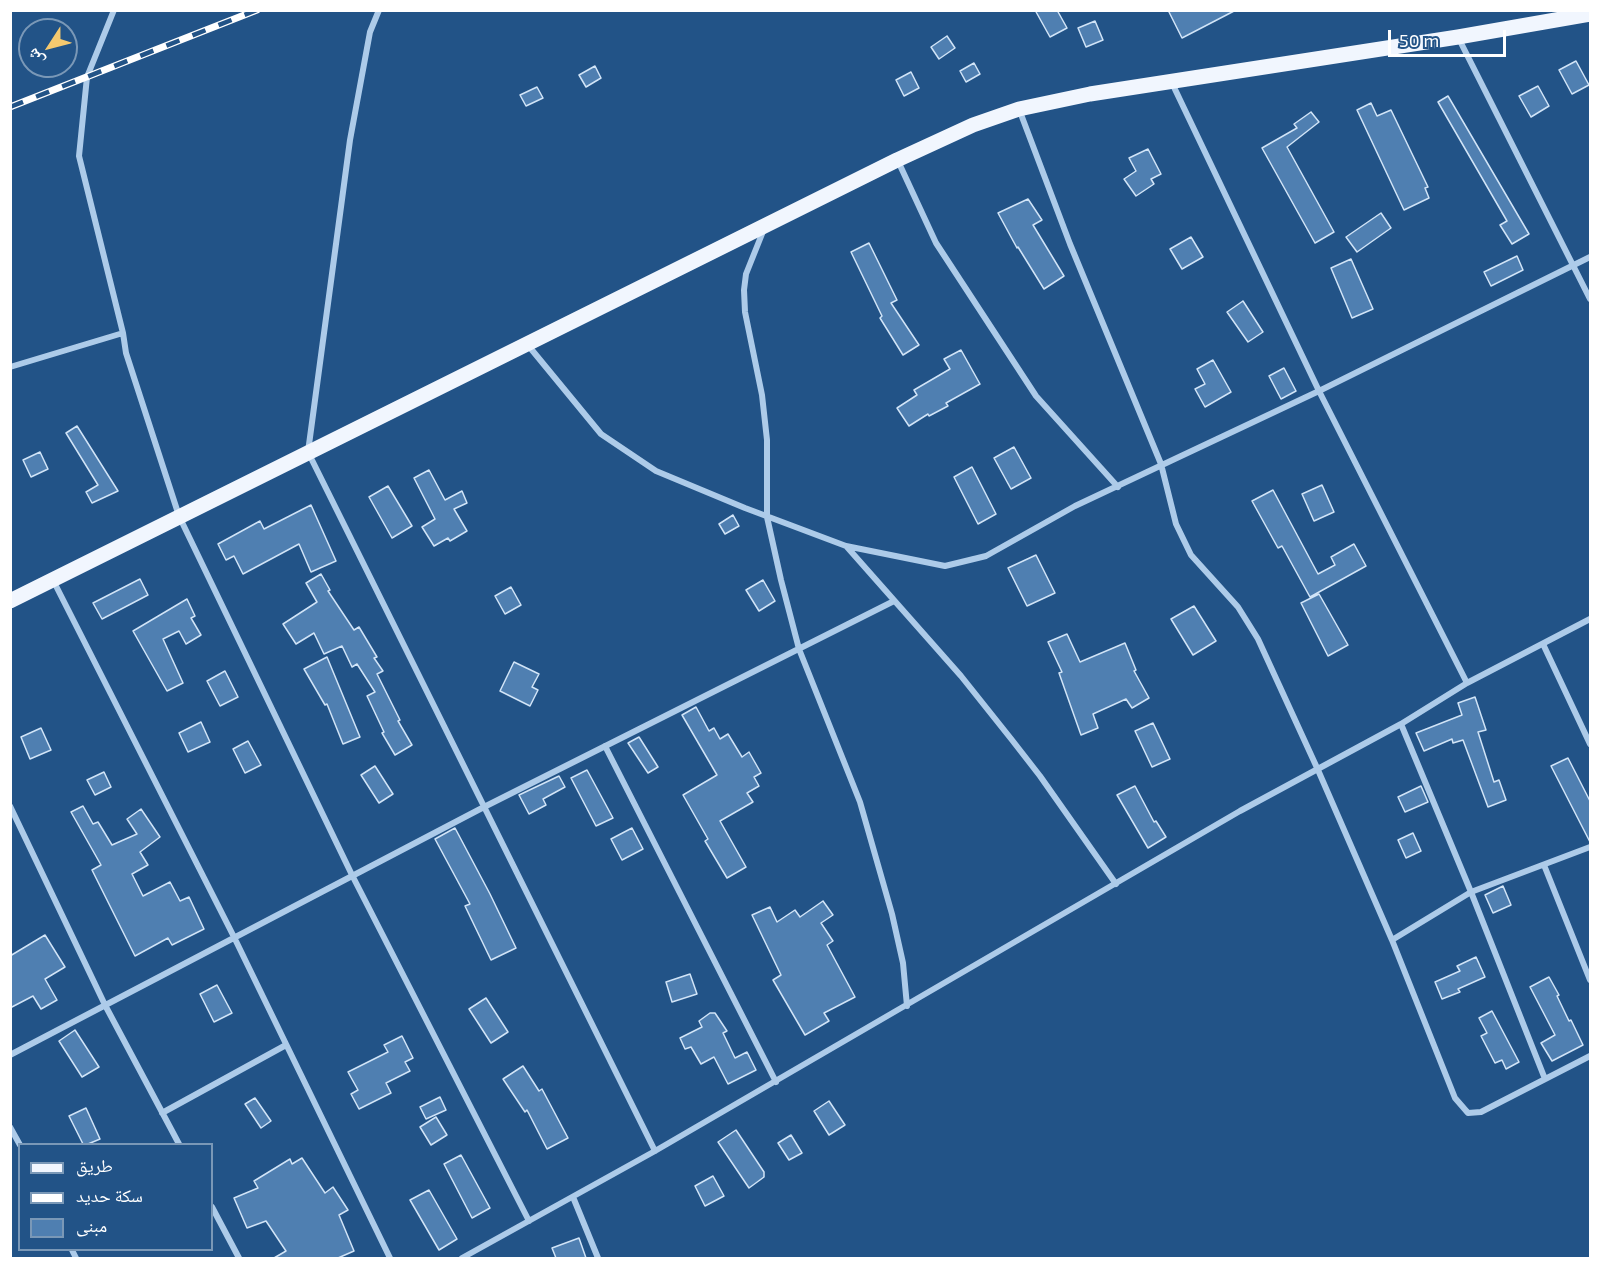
<!DOCTYPE html>
<meta charset="utf-8">
<style>
body{margin:0}
#map{position:relative;width:1601px;height:1269px;overflow:hidden;background:#225387;font-family:"Exo 2","Noto Naskh Arabic",sans-serif}
canvas{display:block}
.frame{position:absolute;inset:0;border:12px solid #fff;pointer-events:none}
.legend{position:absolute;left:18px;top:1143px;width:195px;height:108px;box-sizing:border-box;background:#225387;border:2px solid #7a98b7;margin:0;padding:8px 10px;list-style:none;font-size:18px;color:#fff}
.legend li{display:flex;align-items:center;gap:12px;height:30px}
.legend b{width:30px;border:2px solid #7a98b7}
.north{position:absolute;left:18px;top:18px;width:60px;height:60px;box-sizing:border-box;background:#225387;border:2px solid #7a98b7;border-radius:50%;rotate:234deg;font-size:16px;font-weight:700;line-height:24px;text-align:center;color:#fff}
.north::after{content:'';display:block;margin:auto;width:21px;height:27px;background:#f5c96f;clip-path:polygon(50% 0,100% 100%,50% 72%,0 100%)}
.scale{position:absolute;left:1388px;top:30px;width:118px;height:27px;box-sizing:border-box;border:3px solid #fff;border-top:0;padding-left:8px;font-size:18px;line-height:21px;white-space:nowrap;color:#fff;-webkit-text-stroke:4px #225387;paint-order:stroke}
</style>
<div id="map">
<canvas width="1601" height="1269"></canvas>
<div class="frame"></div>
<ul class="legend">
<li><b style="height:8px;background:#f1f6fe"></b>طريق</li>
<li><b style="height:8px;background:#fff"></b>سكة حديد</li>
<li><b style="height:16px;background:#4f7fb1"></b>مبنى</li>
</ul>
<div class="north">ش</div>
<div class="scale">50 m</div>
</div>
<script>
const c = document.querySelector('canvas').getContext('2d');
c.lineJoin = 'round';
function fill(path, color) { c.fillStyle = color; c.fill(path, 'evenodd'); }
const shape = rows => new Path2D(rows.map(r => 'M' + r).join(''));
function strokePath(path, color, width, dash) { c.strokeStyle = color; c.lineWidth = width; c.lineCap = dash ? 'butt' : 'round'; c.setLineDash(dash || []); c.stroke(path); }
const building = shape([
 [1035,10,1057,10,1067,28,1050,37,1035,10],
 [1168,10,1236,10,1182,38,1168,10],
 [1095,21,1103,40,1086,47,1078,28,1095,21],
 [947,36,955,48,939,59,931,47,947,36],
 [1576,61,1589,85,1572,94,1559,70,1576,61],
 [974,63,980,74,966,82,960,71,974,63],
 [595,66,601,78,586,87,579,75,595,66],
 [911,72,919,88,904,96,896,80,911,72],
 [1538,86,1549,106,1531,117,1519,96,1538,86],
 [537,87,543,98,526,106,520,95,537,87],
 [1448,96,1529,234,1512,244,1500,225,1507,221,1438,102,1448,96],
 [1371,103,1377,116,1391,110,1428,187,1425,188,1429,198,1404,210,1357,110,1371,103],
 [1311,112,1319,122,1287,147,1334,232,1315,243,1262,148,1297,128,1294,124,1311,112],
 [1148,149,1161,174,1151,179,1154,184,1136,196,1124,179,1136,171,1129,158,1148,149],
 [1028,199,1042,220,1033,225,1064,276,1044,289,1018,247,1017,248,998,213,1028,199],
 [1381,213,1391,228,1357,252,1346,237,1381,213],
 [1191,237,1203,257,1182,269,1170,249,1191,237],
 [869,243,897,300,891,303,919,345,903,355,880,318,882,316,851,252,869,243],
 [1517,256,1523,270,1491,286,1484,272,1517,256],
 [1351,259,1373,309,1352,318,1331,268,1351,259],
 [1243,301,1263,332,1248,342,1227,312,1243,301],
 [961,350,980,384,946,403,948,406,929,416,928,414,909,426,897,408,917,395,914,390,950,369,944,359,961,350],
 [1213,360,1231,392,1205,407,1195,389,1205,384,1197,369,1213,360],
 [1284,368,1296,391,1281,399,1269,376,1284,368],
 [77,426,118,491,92,503,86,492,98,485,66,433,77,426],
 [1014,447,1031,478,1011,489,994,458,1014,447],
 [40,452,48,469,31,477,23,460,40,452],
 [972,467,996,514,978,524,954,477,972,467],
 [429,470,445,500,462,491,467,503,454,509,467,531,450,541,448,538,434,546,422,527,435,519,414,478,429,470],
 [1322,485,1334,512,1314,521,1302,494,1322,485],
 [388,486,412,526,392,538,369,497,388,486],
 [1273,490,1318,574,1335,565,1331,557,1354,544,1366,566,1310,597,1282,546,1278,548,1252,501,1273,490],
 [311,505,336,561,311,572,299,544,243,574,234,556,226,560,218,544,260,521,264,529,311,505],
 [733,515,739,526,725,534,719,524,733,515],
 [1036,555,1055,593,1027,606,1008,568,1036,555],
 [321,574,330,590,328,591,354,630,359,627,377,657,374,658,383,671,377,674,400,720,398,721,412,745,395,755,382,733,384,732,367,696,375,692,357,664,352,667,342,646,324,654,314,633,296,644,283,624,317,602,306,583,321,574],
 [140,579,148,595,102,619,93,603,140,579],
 [763,580,775,601,759,611,746,590,763,580],
 [511,587,521,605,505,614,495,596,511,587],
 [1319,594,1348,645,1328,656,1301,603,1319,594],
 [187,599,195,616,191,618,201,635,186,644,179,631,163,639,183,683,167,691,133,631,187,599],
 [1194,606,1216,641,1193,655,1171,619,1194,606],
 [1067,634,1080,662,1125,643,1136,670,1134,671,1149,698,1132,708,1126,699,1093,714,1098,728,1081,735,1059,673,1062,672,1048,642,1067,634],
 [327,657,360,737,343,744,327,704,325,705,304,669,327,657],
 [514,662,539,674,532,687,538,690,530,706,500,691,514,662],
 [225,671,238,697,220,706,207,681,225,671],
 [1475,697,1486,730,1478,732,1494,782,1499,780,1506,800,1488,807,1463,740,1453,743,1452,739,1424,751,1416,733,1462,715,1458,703,1475,697],
 [696,707,709,731,714,728,720,739,728,734,742,757,749,752,761,773,754,777,759,786,747,793,753,802,720,821,746,867,727,878,705,841,708,839,683,795,717,775,682,715,696,707],
 [201,722,210,742,188,752,179,733,201,722],
 [1153,723,1170,759,1152,767,1135,731,1153,723],
 [41,728,51,750,30,759,21,737,41,728],
 [639,737,658,767,648,773,628,743,639,737],
 [248,741,261,765,245,773,233,749,248,741],
 [1568,758,1590,801,1590,842,1551,766,1568,758],
 [375,766,393,794,379,803,361,775,375,766],
 [587,770,613,818,596,826,571,778,587,770],
 [104,772,111,787,95,795,87,780,104,772],
 [559,776,565,787,543,799,546,805,529,814,519,795,559,776],
 [1135,786,1154,822,1156,821,1166,837,1148,848,1117,795,1135,786],
 [1421,786,1428,802,1405,812,1398,797,1421,786],
 [83,806,93,824,98,822,112,845,137,834,127,819,141,809,160,837,140,852,148,865,132,874,143,896,170,882,180,901,189,897,204,929,172,945,168,938,135,956,92,870,101,865,71,812,83,806],
 [455,828,490,894,516,948,491,960,465,906,470,904,435,839,455,828],
 [632,828,643,849,622,860,611,839,632,828],
 [1413,833,1421,851,1406,858,1398,840,1413,833],
 [1503,886,1511,905,1493,913,1485,895,1503,886],
 [823,901,833,915,821,923,833,941,827,945,855,997,824,1013,829,1021,805,1035,773,980,781,975,752,915,770,907,777,922,795,910,800,917,823,901],
 [45,935,65,967,45,979,57,1000,41,1009,33,996,10,1008,10,956,45,935],
 [1476,957,1485,977,1458,989,1460,992,1442,999,1435,982,1460,971,1457,966,1476,957],
 [690,974,697,994,672,1002,666,982,690,974],
 [1549,977,1559,995,1557,996,1569,1021,1571,1020,1583,1045,1552,1061,1541,1043,1555,1035,1530,987,1549,977],
 [217,985,232,1013,214,1022,200,994,217,985],
 [486,998,508,1032,491,1043,469,1009,486,998],
 [1492,1011,1519,1062,1506,1069,1502,1060,1495,1063,1481,1036,1487,1033,1479,1018,1492,1011],
 [710,1013,715,1013,727,1031,723,1033,735,1058,747,1052,756,1070,728,1084,714,1057,701,1064,691,1047,685,1049,680,1038,702,1027,699,1021,710,1013],
 [75,1030,99,1067,82,1077,59,1041,75,1030],
 [402,1036,413,1058,405,1062,410,1071,386,1083,391,1093,359,1109,351,1094,358,1090,348,1072,388,1052,384,1045,402,1036],
 [523,1066,539,1091,542,1089,568,1138,547,1149,527,1110,525,1112,503,1079,523,1066],
 [440,1097,446,1110,426,1119,420,1107,440,1097],
 [255,1098,271,1121,261,1128,245,1104,255,1098],
 [829,1101,845,1125,829,1135,814,1111,829,1101],
 [86,1108,100,1139,88,1144,83,1144,69,1116,86,1108],
 [436,1117,447,1135,431,1145,420,1127,436,1117],
 [736,1130,764,1172,764,1177,749,1188,718,1142,736,1130],
 [791,1135,802,1153,789,1160,778,1143,791,1135],
 [461,1155,490,1208,472,1218,444,1164,461,1155],
 [302,1158,325,1193,333,1187,348,1210,339,1215,354,1251,338,1258,274,1258,286,1251,266,1221,247,1228,234,1198,258,1188,254,1181,290,1159,292,1164,302,1158],
 [713,1176,724,1196,705,1206,695,1186,713,1176],
 [429,1190,457,1239,439,1250,410,1200,429,1190],
 [579,1238,586,1258,556,1258,552,1248,579,1238]
]);
fill(building, '#4f7fb1');
strokePath(building, '#d1e4f7', 1.5);
strokePath(shape([
 [114,10,87,77,79,156,123,333,126,353,179,516,352,875,529,1221],
 [379,10,370,32,350,140,308,452,655,1151],
 [1458,37,1590,299],
 [1172,83,1319,391,1467,683,1590,619],
 [1019,109,1070,244,1161,464,1176,524,1191,555,1238,607,1258,639,1318,770,1392,940,1455,1098,1468,1113,1481,1112,1590,1056],
 [898,161,936,243,1036,396,1118,487],
 [764,229,746,274,744,290,745,312,762,395,767,440,767,517,781,580,799,649,860,802,892,914,903,963,907,1006],
 [527,344,601,434,656,471,745,508,846,546,945,566,986,556,1075,506,1319,391,1590,257],
 [10,367,123,333],
 [847,547,961,676,1012,740,1040,776,1116,884],
 [53,580,234,937,390,1258],
 [1543,644,1590,744],
 [1401,724,1471,892,1545,1079],
 [605,746,776,1082],
 [10,806,105,1005,179,1144],
 [1544,865,1590,980],
 [1392,940,1471,892,1590,847],
 [10,1055,484,807,894,601],
 [162,1113,286,1045],
 [10,1127,20,1145],
 [573,1197,598,1258],
 [212,1207,239,1258],
 [72,1250,76,1258],
 [462,1258,655,1151,1240,811,1401,724,1467,683]
]), '#adcbe9', 6);
strokePath(shape([
 [10,601,897,160,973,125,1019,109,1090,94,1458,37,1590,14]
]), '#f1f6fe', 15);
const rail = shape([
 [10,107,257,10]
]);
strokePath(rail, '#fff', 7);
strokePath(rail, '#225387', 4.5, [14]);
</script>
